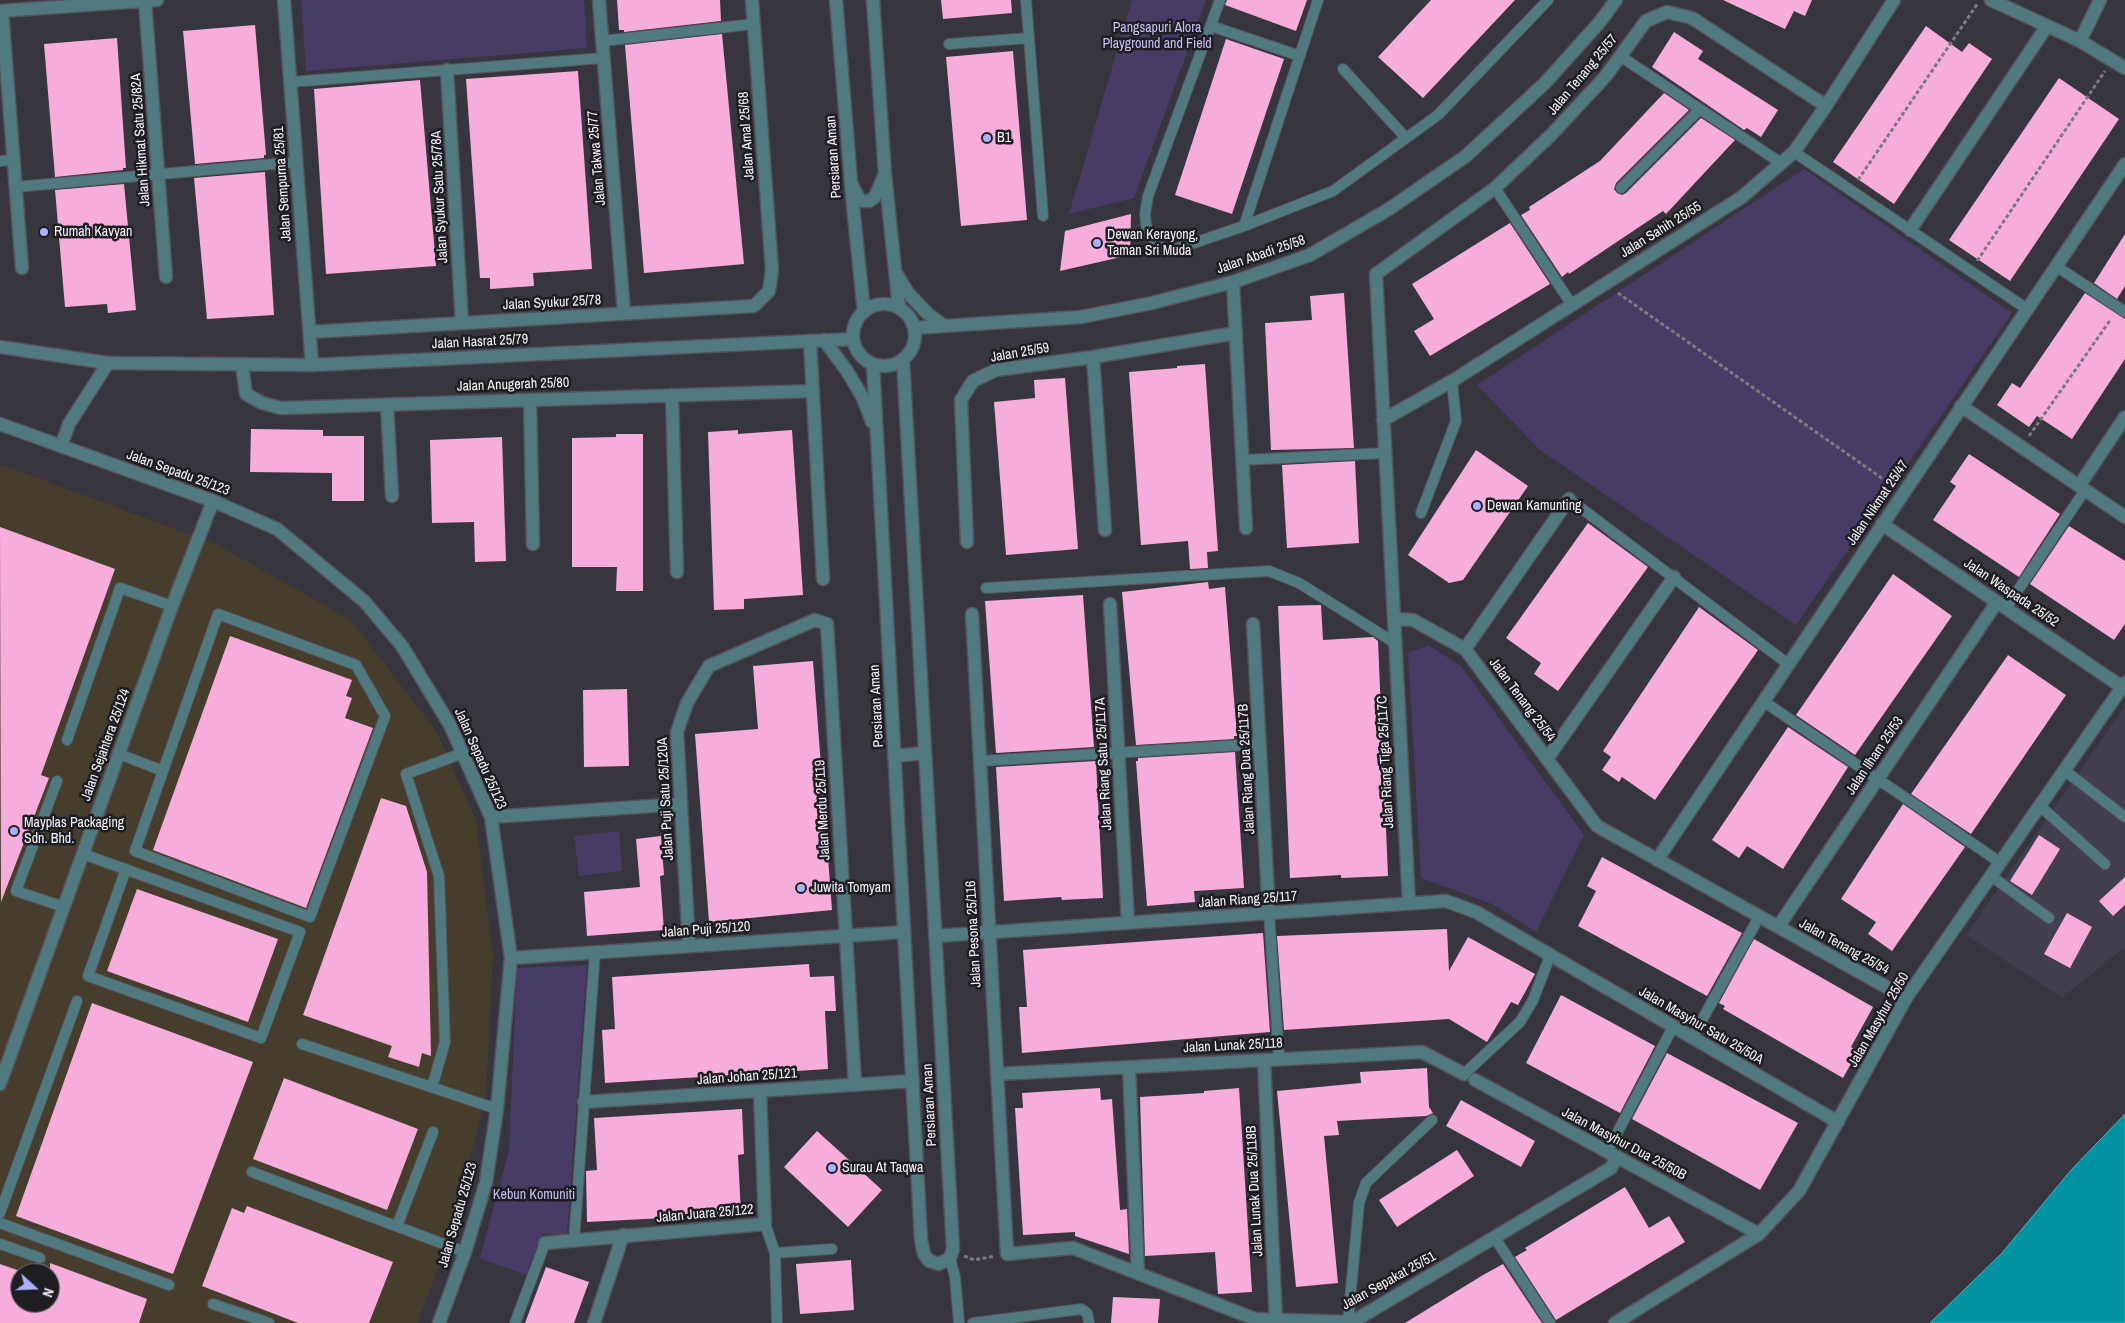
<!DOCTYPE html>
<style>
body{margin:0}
#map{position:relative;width:2125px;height:1323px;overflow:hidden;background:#37353e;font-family:"Archivo Narrow",sans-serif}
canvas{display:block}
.north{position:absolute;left:10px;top:1263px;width:50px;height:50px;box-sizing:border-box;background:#1e1d22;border:1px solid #747378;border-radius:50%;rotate:110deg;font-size:14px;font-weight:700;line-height:20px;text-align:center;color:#f4f3f9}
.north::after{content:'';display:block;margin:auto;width:18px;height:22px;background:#a9b0fc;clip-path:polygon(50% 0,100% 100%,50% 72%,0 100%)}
</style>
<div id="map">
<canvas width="2125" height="1323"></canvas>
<div class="north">N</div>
</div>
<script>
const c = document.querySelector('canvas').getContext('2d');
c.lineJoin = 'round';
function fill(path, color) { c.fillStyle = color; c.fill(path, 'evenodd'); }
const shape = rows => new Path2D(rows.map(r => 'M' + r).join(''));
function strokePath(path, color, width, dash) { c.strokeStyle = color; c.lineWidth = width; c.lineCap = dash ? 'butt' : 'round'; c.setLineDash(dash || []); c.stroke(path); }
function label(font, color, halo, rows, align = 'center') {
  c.font = font + ' "Archivo Narrow",sans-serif'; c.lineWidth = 5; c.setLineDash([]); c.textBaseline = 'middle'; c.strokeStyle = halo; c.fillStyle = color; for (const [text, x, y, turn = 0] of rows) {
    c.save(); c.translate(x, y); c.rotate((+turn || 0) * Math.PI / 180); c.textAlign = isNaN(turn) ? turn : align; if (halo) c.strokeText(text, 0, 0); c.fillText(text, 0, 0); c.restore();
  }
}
fill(shape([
 [2125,706,2125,947,2062,998,1966,935]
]), '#423e4e');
fill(shape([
 [0,464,218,545,351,620,436,731,476,820,493,955,486,1097,451,1232,418,1323,0,1323],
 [20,1273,50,1273,50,1303,20,1303]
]), '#463d2c');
fill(shape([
 [301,0,584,0,587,48,306,71],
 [1132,0,1206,0,1134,198,1069,214],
 [1804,169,2012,313,1796,625,1540,450,1477,385],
 [1428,645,1461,666,1584,835,1536,932,1492,904,1421,878,1408,653],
 [619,831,622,871,579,876,574,836],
 [587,965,567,1234,542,1234,526,1275,480,1258,509,1150,517,968]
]), '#483c67');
const water = shape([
 [2125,1114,2125,1323,1930,1323,2002,1253,2072,1169,2125,1114]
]);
fill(water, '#0094a2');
strokePath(water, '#49b0bc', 1);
fill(shape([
 [617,0,720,0,721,21,624,32,624,30,619,30],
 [941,0,1011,0,1012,13,943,19],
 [1227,0,1307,0,1296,31,1225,5],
 [1431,0,1515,0,1423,98,1378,57],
 [1723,0,1812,0,1805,16,1794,11,1785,29],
 [255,25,266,155,264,155,264,158,195,164,183,31],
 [1926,26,1962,52,1969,43,1992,59,1894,204,1833,162],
 [1674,32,1703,51,1698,59,1778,110,1761,137,1747,128,1744,130,1652,67],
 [722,34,744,264,644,273,625,45],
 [117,38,126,168,123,168,123,170,55,177,44,44],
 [1226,39,1284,59,1232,214,1175,195],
 [1013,51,1027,220,961,226,946,57],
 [578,71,592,269,533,273,534,286,490,289,490,278,480,278,466,79],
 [2059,78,2119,119,2010,281,1949,240],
 [420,80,436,266,326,274,314,89],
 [1664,93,1689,110,1616,183,1614,189,1617,193,1622,195,1626,193,1701,118,1735,140,1666,214,1663,211,1569,274,1568,272,1562,277,1521,215,1530,210,1529,207,1600,161],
 [265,172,274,315,207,319,194,178],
 [124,184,136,310,108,313,107,304,65,307,55,190],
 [1131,214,1130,255,1060,271,1065,231],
 [1510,223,1550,284,1430,356,1414,331,1434,319,1412,284],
 [2125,234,2125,286,2117,299,2094,283],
 [1344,293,1354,448,1271,450,1265,323,1312,320,1310,296],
 [2085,293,2125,319,2125,359,2072,439,2037,416,2029,427,1997,405,2012,383,2020,388],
 [1205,364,1218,551,1207,552,1208,568,1190,569,1188,541,1141,545,1129,372,1177,368,1177,366],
 [1065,378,1078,549,1006,555,994,402,1035,398,1034,380],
 [251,429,323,430,323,436,364,436,364,501,332,501,332,473,250,472],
 [738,430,738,434,792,430,803,595,744,599,744,609,714,610,708,432],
 [616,434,643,434,643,591,616,591,617,567,572,567,572,438,616,437],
 [502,437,506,561,475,562,474,522,432,523,430,440],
 [1476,450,1528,486,1463,580,1449,583,1408,555],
 [1969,454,2060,514,2019,577,1933,520,1956,486,1950,482],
 [1355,461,1359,543,1287,548,1282,465],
 [1588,523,1648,567,1558,691,1534,674,1541,663,1506,638],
 [2069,526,2125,561,2125,624,2114,640,2030,584],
 [0,527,115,569,41,775,49,778,1,902],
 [1893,574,1952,616,1855,755,1796,715],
 [1208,582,1209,589,1225,587,1237,736,1234,736,1234,739,1136,745,1122,592],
 [1083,595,1094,747,996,753,985,601],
 [1321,605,1323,640,1373,637,1378,641,1388,876,1341,878,1341,875,1290,878,1278,606],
 [1699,607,1758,650,1655,800,1622,777,1619,782,1602,770,1611,757,1603,751],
 [230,636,352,680,346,696,352,698,345,718,373,728,306,908,153,850],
 [2008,655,2066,695,1971,834,1911,794],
 [813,661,832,910,709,922,695,734,758,729,753,666],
 [627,689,629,766,584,767,583,690],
 [1788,727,1848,767,1783,869,1747,846,1739,858,1712,840],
 [1235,752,1244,888,1194,891,1195,902,1147,906,1136,761,1138,761,1138,758],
 [1096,761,1103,898,1062,900,1061,897,1004,901,996,767],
 [381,798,406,806,427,872,431,1056,422,1053,419,1067,388,1057,392,1046,303,1015],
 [1903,804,1965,847,1892,951,1868,934,1876,922,1841,899],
 [2039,835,2060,849,2032,895,2010,881],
 [661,836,664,875,660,876,664,930,587,936,584,892,640,887,636,839],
 [1602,857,1742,933,1707,996,1578,926,1596,891,1587,886],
 [2125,877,2125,905,2113,916,2099,901],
 [137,889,278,939,248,1022,107,971],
 [2067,913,2092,927,2070,968,2044,954],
 [1447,929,1449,971,1468,937,1535,974,1518,1005,1511,1002,1487,1042,1449,1019,1284,1030,1277,936],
 [1263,933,1270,1032,1022,1053,1019,1007,1027,1007,1023,950],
 [1754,939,1873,1007,1851,1047,1858,1051,1843,1078,1723,1009,1725,1006,1719,1003],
 [809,964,810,977,834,976,836,1011,825,1011,828,1069,605,1083,602,1030,615,1029,612,977],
 [1561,995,1655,1046,1620,1113,1526,1063],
 [92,1003,253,1062,173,1274,16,1216],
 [1667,1053,1798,1123,1760,1190,1632,1119],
 [1427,1068,1429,1107,1433,1113,1426,1116,1337,1121,1339,1135,1324,1136,1338,1283,1296,1287,1277,1091,1361,1083,1360,1072],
 [284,1078,418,1129,387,1210,253,1159],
 [1100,1088,1101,1100,1112,1099,1120,1210,1127,1209,1129,1254,1075,1236,1075,1232,1023,1235,1015,1108,1023,1108,1022,1093],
 [1239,1088,1252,1292,1218,1294,1215,1252,1145,1256,1140,1097,1204,1093,1204,1091],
 [1461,1100,1535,1141,1521,1167,1446,1126],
 [742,1109,744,1154,738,1155,741,1214,587,1222,586,1171,597,1170,594,1118],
 [817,1131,882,1190,848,1227,784,1167],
 [1457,1150,1474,1176,1397,1227,1379,1200],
 [1625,1187,1649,1228,1669,1216,1685,1242,1556,1320,1515,1257,1527,1250,1525,1248],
 [247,1206,393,1262,369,1323,298,1323,202,1286,232,1208,244,1213],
 [851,1260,854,1310,800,1314,796,1264],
 [50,1263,147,1299,139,1323,0,1323,0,1264,20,1271,20,1303,50,1303],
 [1503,1264,1542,1323,1405,1323,1483,1275],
 [546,1267,589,1282,574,1323,525,1323],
 [1113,1297,1160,1299,1158,1323,1111,1323]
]), '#f6addc');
const service = shape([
 [1026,0,1043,216],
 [1220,0,1148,196,1145,214,1147,233,1167,252,1244,226,1333,191,1438,115,1548,0],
 [1211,26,1300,56],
 [602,41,754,24],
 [949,44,1029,38],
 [1620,56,1781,163],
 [1343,69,1406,138],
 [290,82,604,58],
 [1794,152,2027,309],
 [0,161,13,160],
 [15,187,296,162],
 [1495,188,1572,305],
 [1621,188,1700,109],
 [1244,226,1318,0],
 [2056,266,2125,312],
 [1243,460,1385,453],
 [1569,499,1788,664],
 [1421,513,1456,421,1452,381],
 [986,588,1269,571,1299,583,1395,643],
 [2006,608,2085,490],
 [218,614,356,665,385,716,310,917,135,851,218,614],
 [1763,701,2001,863],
 [67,740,120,588,172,606],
 [119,754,163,771],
 [980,761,1260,744],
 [2064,770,2125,817],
 [57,781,16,891,64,907],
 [2040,806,2105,864],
 [83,854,300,932,261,1038,88,976,126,869],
 [1991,876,2049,918],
 [1269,913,1279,1059],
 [1692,1038,1759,917],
 [302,1044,497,1109],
 [1464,1074,1520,1022,1533,1000,1550,956],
 [432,1087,445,1042,439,876,406,774,463,753],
 [1607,1152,1673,1027],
 [252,1172,465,1252],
 [0,1213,77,1001],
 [0,1223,169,1285],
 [765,1224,775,1253,777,1323],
 [397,1226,433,1132],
 [1495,1238,1550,1323],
 [574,1241,595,952],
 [0,1244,40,1258],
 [775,1253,832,1249],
 [950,1258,955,1277,959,1323],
 [213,1304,269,1323],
 [1348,1322,1359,1203,1366,1183,1432,1120],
 [515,1323,545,1243],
 [973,1323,1081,1309,1087,1313,1089,1323]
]);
const minor = shape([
 [284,0,312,365],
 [599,0,624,313],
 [1991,0,2080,41,2125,68],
 [145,1,166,277],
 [0,11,157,0],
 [2,11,22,268],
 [2080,41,2100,0],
 [447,70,462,323],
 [1910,230,2047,26],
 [1233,282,1246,528],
 [310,332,754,306,769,291,772,270,752,0],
 [810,341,823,579],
 [0,347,108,363],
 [1093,357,1105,530],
 [242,365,246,394,262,403,281,408,813,391],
 [672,395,677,572],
 [530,400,533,544],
 [387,405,392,496],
 [1961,406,2125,517],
 [1383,420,1452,381,1742,197,1794,152,1826,106,1894,0],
 [61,446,213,501,277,529,364,601,402,646,450,725,491,817,511,958,497,1109,486,1182,465,1252,439,1323],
 [2079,486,2125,417],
 [1882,524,2122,687],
 [967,542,961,400,973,381,996,370,1093,357,1236,333],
 [1110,604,1128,923],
 [972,614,1007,1254,1073,1248,1255,1319,1348,1322,1359,1318,1611,1168,1617,1157],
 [1394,619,1413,620,1465,649,1597,826,1906,998],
 [1253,624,1269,913],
 [1465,649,1569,499],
 [1547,759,1674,577],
 [491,817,681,804],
 [1657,860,2125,164],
 [1409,904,1376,274,1495,188,1551,135,1605,77,1646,21,1667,12,1692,18,1826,106],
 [1778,927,1997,602],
 [935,936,1446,901,1476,912,1838,1122],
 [689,946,677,732,687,703,709,666,815,620,827,624,855,1085],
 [511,958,904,932],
 [1264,1060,1276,1321],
 [1129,1067,1138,1273],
 [997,1074,1422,1052,1464,1074],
 [1475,1080,1759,1234],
 [0,1084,172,606,213,501],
 [584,1102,913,1081],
 [545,1243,765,1224,760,1091],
 [594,1323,623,1235],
 [1615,1323,1759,1234,1799,1191,1906,998,2125,683]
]);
const tertiary = shape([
 [836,0,853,206,864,312],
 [873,0,885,174,899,308],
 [852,185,858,197,862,201,869,201,875,197,884,176],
 [898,276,908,293,928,314,944,326],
 '853 335a31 31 0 1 1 62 0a31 31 0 1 1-62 0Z',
 [914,328,1081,317,1152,303,1233,282,1310,255,1389,209,1466,156,1545,83,1599,23,1616,0],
 [824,340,847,371,863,398,872,422],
 [873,364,921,1240,924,1254,929,1261,939,1264,950,1258,953,1249,903,359],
 [0,424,61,446,69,424,108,363,312,365,853,339],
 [894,756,925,753]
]);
strokePath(service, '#55535c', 12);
strokePath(minor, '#55535c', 15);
strokePath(tertiary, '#55535c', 15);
strokePath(shape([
 [1858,180,1978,3],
 [1977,261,2105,71],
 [1618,293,1893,486],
 [2029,436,2111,319],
 [964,1256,974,1260,995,1256]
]), '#7b7a82', 3, [4, 2.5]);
strokePath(service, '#507a80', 10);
strokePath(minor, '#507a80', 12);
strokePath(tertiary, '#507a80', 12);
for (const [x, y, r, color] of [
 [987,138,5,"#a9b0fc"],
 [44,232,5,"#a9b0fc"],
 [1097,243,5,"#a9b0fc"],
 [1477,506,5,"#a9b0fc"],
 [14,831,5,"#a9b0fc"],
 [801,888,5,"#a9b0fc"],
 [832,1168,5,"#a9b0fc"]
]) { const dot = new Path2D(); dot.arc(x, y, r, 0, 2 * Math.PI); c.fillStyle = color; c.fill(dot); strokePath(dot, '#1e1d22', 2); }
label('14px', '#cabdf7', '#1e1d22', [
 ["Pangsapuri Alora",1157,28],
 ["Playground and Field",1157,44],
 ["Kebun Komuniti",534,1195]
]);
label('14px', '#f4f3f9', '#1e1d22', [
 ["Jalan Tenang 25/57",1583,75,-50],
 ["Jalan Amal 25/68",747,136,-94],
 ["Jalan Hikmat Satu 25/82A",141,140,-94],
 ["Persiaran Aman",834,157,-94],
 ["Jalan Takwa 25/77",597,158,-95],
 ["Jalan Sempurna 25/81",283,184,-94],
 ["Jalan Syukur Satu 25/78A",440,197,-93],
 ["Jalan Sahih 25/55",1661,230,-32],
 ["Jalan Abadi 25/58",1261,255,-19],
 ["Jalan Syukur 25/78",552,303,-3],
 ["Jalan Hasrat 25/79",480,342,-3],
 ["Jalan 25/59",1020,353,-10],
 ["Jalan Anugerah 25/80",513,385,-2],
 ["Jalan Sepadu 25/123",178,473,20],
 ["Jalan Nikmat 25/47",1878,503,-56],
 ["Jalan Waspada 25/52",2011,593,34],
 ["Jalan Tenang 25/54",1522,700,53],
 ["Persiaran Aman",877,706,-93],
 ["Jalan Sejahtera 25/124",106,745,-70],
 ["Jalan Ilham 25/53",1875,756,-56],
 ["Jalan Sepadu 25/123",480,759,66],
 ["Jalan Riang Tiga 25/117C",1386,762,-93],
 ["Jalan Riang Satu 25/117A",1104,764,-93],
 ["Jalan Riang Dua 25/117B",1247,769,-93],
 ["Jalan Puji Satu 25/120A",666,799,-93],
 ["Jalan Merdu 25/119",823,810,-93],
 ["Jalan Riang 25/117",1248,900,-4],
 ["Jalan Puji 25/120",706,930,-4],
 ["Jalan Pesona 25/116",974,934,-93],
 ["Jalan Tenang 25/54",1844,947,29],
 ["Jalan Masyhur 25/50",1879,1020,-60],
 ["Jalan Masyhur Satu 25/50A",1701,1026,30],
 ["Jalan Lunak 25/118",1233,1046,-3],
 ["Jalan Johan 25/121",747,1077,-4],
 ["Persiaran Aman",930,1105,-93],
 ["Jalan Masyhur Dua 25/50B",1624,1144,28],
 ["Jalan Lunak Dua 25/118B",1255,1191,-93],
 ["Jalan Juara 25/122",705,1214,-5],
 ["Jalan Sepadu 25/123",458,1215,-74],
 ["Jalan Sepakat 25/51",1389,1281,-29]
]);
label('14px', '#f4f3f9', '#1e1d22', [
 ["B1",997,138],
 ["Rumah Kavyan",54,232],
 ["Dewan Kerayong,",1107,235],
 ["Taman Sri Muda",1107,251],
 ["Dewan Kamunting",1487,506],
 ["Mayplas Packaging",24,823],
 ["Sdn. Bhd.",24,839],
 ["Juwita Tomyam",811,888],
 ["Surau At Taqwa",842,1168]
], 'left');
</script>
